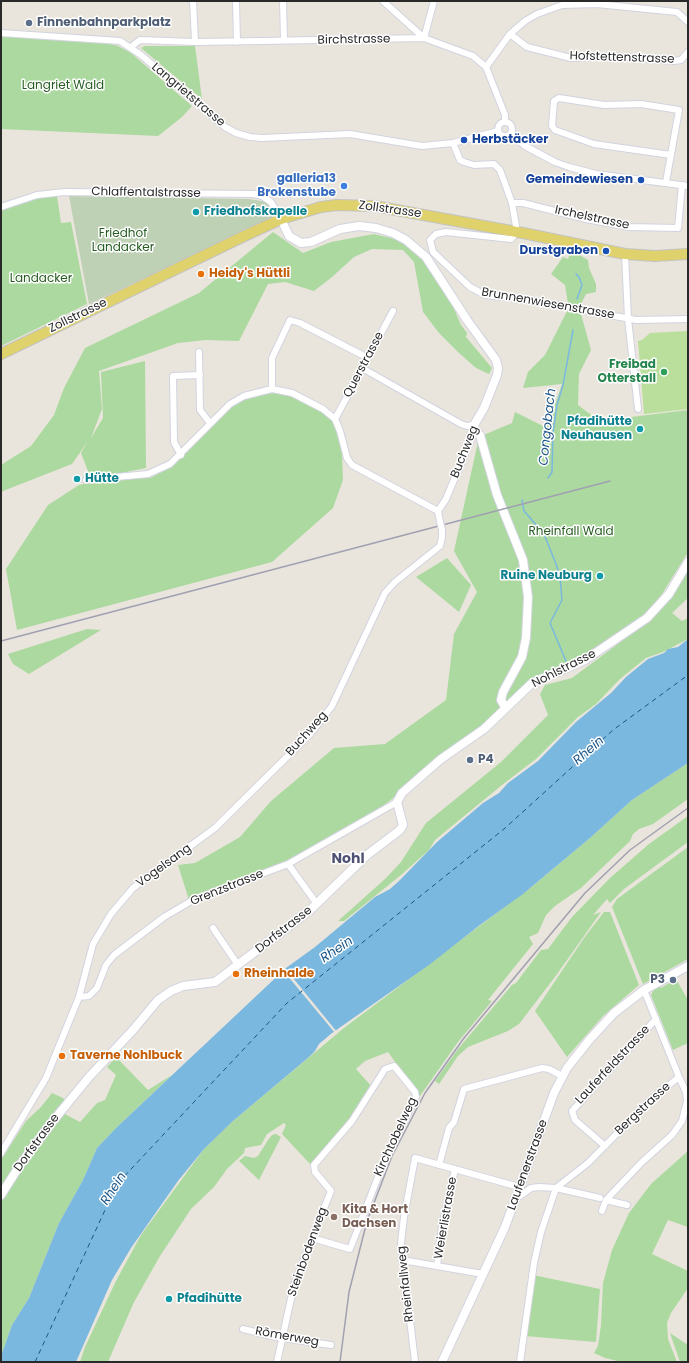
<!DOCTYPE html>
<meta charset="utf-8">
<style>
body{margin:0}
#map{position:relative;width:689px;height:1363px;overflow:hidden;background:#e9e5dc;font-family:Poppins,sans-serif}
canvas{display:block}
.frame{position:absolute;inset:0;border:2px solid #292929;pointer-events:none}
</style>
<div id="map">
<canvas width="689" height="1363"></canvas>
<div class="frame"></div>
</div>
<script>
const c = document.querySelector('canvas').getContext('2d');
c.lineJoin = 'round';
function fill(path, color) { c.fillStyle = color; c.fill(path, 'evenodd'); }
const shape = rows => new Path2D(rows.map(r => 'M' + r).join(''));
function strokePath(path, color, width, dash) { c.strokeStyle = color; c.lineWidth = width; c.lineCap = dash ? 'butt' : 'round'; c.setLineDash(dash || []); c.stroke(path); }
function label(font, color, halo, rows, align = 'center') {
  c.font = font + ' Poppins,sans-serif'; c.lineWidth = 3; c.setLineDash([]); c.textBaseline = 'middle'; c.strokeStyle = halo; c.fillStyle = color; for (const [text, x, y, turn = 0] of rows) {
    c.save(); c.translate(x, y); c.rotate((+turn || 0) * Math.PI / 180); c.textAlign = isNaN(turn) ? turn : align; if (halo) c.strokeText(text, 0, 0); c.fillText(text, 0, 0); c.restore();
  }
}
fill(shape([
 [1,36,99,41,118,46,131,53,192,106,182,117,158,136,1,129],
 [145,46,195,46,202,99,141,48],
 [57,196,61,223,71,222,87,304,1,346,1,211,37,198],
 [273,232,303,253,331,242,374,234,403,241,419,255,438,276,445,288,461,325,467,333,466,337,492,368,489,374,476,368,459,353,439,333,423,312,414,262,403,250,372,249,354,257,332,277,314,291,285,282,268,284,239,341,206,340,178,343,99,371,102,409,91,438,103,418,101,372,145,361,146,468,91,479,81,453,88,441,72,464,3,491,1,494,1,465,31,446,54,415,64,388,85,348,199,293],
 [571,250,588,260,589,268,596,284,596,292,586,294,580,306,568,304,565,285,551,274,563,257,568,259],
 [567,311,581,314,591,350,579,374,578,405,599,421,688,410,688,552,662,594,647,614,575,662,538,675,526,683,480,729,378,810,297,856,267,870,189,900,178,865,195,863,240,837,271,801,334,748,385,744,446,700,454,634,477,592,454,551,479,437,512,423,515,412,543,426,548,424,562,384,523,388,528,372,545,355],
 [272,393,292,395,314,403,334,422,342,453,343,480,333,508,272,562,17,630,6,569,48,505,79,485,99,480,150,478,173,466,235,404,252,396],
 [447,558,471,585,459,612,416,577],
 [688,567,688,598,672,613,682,621,688,618,688,639,663,652,646,658,620,679,596,704,578,717,536,759,502,785,435,840,429,850,401,875,344,921,338,921,385,879,401,862,426,823,501,762,548,715,540,694,545,685,572,678,649,621,670,596],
 [87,629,101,630,29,674,13,664,8,654],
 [688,763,688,799,653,824,639,829,633,834,630,841,581,888,555,906,546,915,538,933,529,937,533,944,488,1000,492,1001,458,1042,420,1096,388,1052,365,1061,356,1069,372,1087,351,1120,311,1165,282,1134,286,1125,284,1123,267,1134,261,1145,245,1148,244,1153,227,1169,214,1187,191,1209,160,1256,134,1302,108,1362,80,1362,85,1347,116,1281,141,1235,204,1149,233,1121,344,1028,534,885,590,838,632,800],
 [688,816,688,842,624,889,610,903,607,899,593,915,601,912,555,977,519,1024,508,1031,468,1047,458,1056,439,1084,435,1081,458,1049,512,985,516,983,541,950,548,949,572,917,610,878,649,844],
 [688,847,688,959,643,984,612,907,617,899],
 [604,912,610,912,639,985,603,1016,567,1057,535,1011,584,938],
 [676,979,688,1000,688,1043,673,1050,651,995,654,989,659,986,661,988],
 [116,1057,148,1090,172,1075,117,1127,97,1148,83,1180,59,1223,29,1298,12,1325,1,1356,1,1160,26,1121,41,1107,52,1093,63,1098,66,1102,59,1111,80,1122,97,1103,105,1100,116,1075,107,1067],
 [276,1134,281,1137,259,1180,239,1161,245,1156,254,1158,258,1156,268,1140,272,1135],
 [688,1151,688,1227,668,1220,652,1254,688,1271,688,1288,671,1313,667,1323,668,1339,677,1362,622,1362,605,1358,594,1353,598,1346,601,1325,603,1283,612,1250,629,1213,651,1184],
 [533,1275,600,1289,596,1342,525,1336],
 [670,1333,688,1345,688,1362,680,1362]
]), '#acd99f');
fill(shape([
 [69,196,249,199,268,202,273,211,272,218,89,304]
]), '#bfd1b5');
fill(shape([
 [688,331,688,409,644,414,638,341,642,340,650,333]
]), '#badf9c');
fill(shape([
 [688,639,688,763,632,800,590,838,523,894,480,925,429,965,332,1033,319,1044,315,1051,309,1057,233,1121,204,1149,178,1181,131,1248,112,1280,76,1362,1,1362,1,1356,12,1325,29,1298,59,1223,83,1180,97,1148,117,1127,286,968,315,947,375,897,390,889,399,881,437,842,483,803,499,793,508,783,538,761,576,722,611,693,626,677,648,659,664,653,668,649,678,647]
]), '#7bb8df');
fill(shape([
 [284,967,337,1032,335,1033,282,969]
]), '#e9e5dc');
strokePath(shape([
 [576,274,579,277,582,285,577,299],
 [548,478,552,472,553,432,557,405,563,385,573,330],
 [522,500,524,511,544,534,556,564,560,577,562,600,550,623,566,661]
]), '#7bb8df', 1.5);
strokePath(shape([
 [35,1362,117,1184,287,1003,504,829,613,730,688,675]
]), '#1d5688', 1, [5, 4]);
const minor = shape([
 [193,1,195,42],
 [236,1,237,42],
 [283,1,284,40],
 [383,1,424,38,473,56,486,67,505,115,505,122],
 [688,22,677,12,597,4,562,5,537,14,525,21,510,34,527,47,571,58,611,56,674,61,681,60,688,52],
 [1,33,120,41,141,55,225,127,236,133,250,137,262,138,350,134,422,146,453,143,498,131],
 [424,38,434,1],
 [263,41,424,38],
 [131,47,140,40,195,42,261,41],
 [486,67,510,34],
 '498 129a7 7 0 1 1 14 0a7 7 0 1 1-14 0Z',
 [511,134,525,146,555,162,569,167,596,174,688,186],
 [453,143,460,160,464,162,474,165,494,164,500,170,512,203,517,232,511,239,446,232,436,234,430,240,433,252,470,287,485,295,529,300,636,320,688,319],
 [666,182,679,110,641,104,604,105,559,98,554,101,552,126,555,130,594,144,671,155],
 [512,203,523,203,586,219,629,227,678,228,682,185],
 [1,207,37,195,65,192,254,194,262,196,271,202,281,219],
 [625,254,628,319,638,409],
 [199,352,200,410,210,423],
 [362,368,461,424,467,426,474,425],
 [272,389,272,358,290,320,300,323,368,358],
 [335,419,393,311],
 [181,455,174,442,173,376,200,375],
 [86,480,148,474,170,464,230,404,244,396,272,389,292,393,323,409,335,419,340,431,347,458,352,465,438,511],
 [440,522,438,511,446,499,475,430],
 [288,864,317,904],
 [213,928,238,965],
 [79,997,89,996,97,988,106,965,114,955,164,917,193,900,288,864,397,802],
 [605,1146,575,1120,572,1111,656,1019],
 [1,1153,46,1078,79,997,93,944,111,914,133,888,215,828,311,733,332,706,385,593,395,582,440,546,442,537,442,529],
 [439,1165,449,1128,454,1122,464,1089,542,1068,549,1069,562,1076],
 [516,1197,520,1196,531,1188,539,1187,556,1188,600,1198],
 [606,1200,627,1205],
 [602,1211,606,1200,641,1163,672,1135,682,1121,687,1101,686,1092,679,1077],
 [402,1260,483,1274],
 [437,1266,442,1226,455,1169],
 [243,1329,276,1337,331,1345],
 [277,1362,294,1285,306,1254,312,1238,331,1191,315,1172,314,1165,352,1121,385,1069,394,1066,415,1092,416,1097,385,1159,350,1249,312,1238],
 [415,1362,401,1243,404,1217,415,1158,519,1187],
 [520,1362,534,1263,541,1232,556,1188,588,1163,648,1102,679,1077,644,990]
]);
const tertiary = shape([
 [281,219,289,236,301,243,311,242,340,229,359,226,376,228,393,233,406,240,426,257,467,320,496,360,498,368,497,375,484,408,474,425,475,430,480,435,497,495,523,560,528,597,526,638,522,657,503,692,501,700,505,707],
 [1,1195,20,1165,53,1121,89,1077,133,1030,158,1000,171,991,183,986,215,982,309,911,367,855,400,830,403,825,397,802,402,793,441,759,484,729,532,683,585,660,647,618,669,594,688,562],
 [442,1362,505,1227,554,1093,567,1068,590,1039,614,1013,644,990,688,966]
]);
const primary = shape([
 [1,354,240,238,281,219,321,207,337,205,374,206,528,234,625,254,655,256,688,254]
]);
strokePath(minor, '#d2d3e0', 8);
strokePath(tertiary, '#d2d3e0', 10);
strokePath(primary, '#c3c3c3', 12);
strokePath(minor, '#fff', 6);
strokePath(tertiary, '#fff', 8);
strokePath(primary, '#dfd26c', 10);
strokePath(shape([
 [1,641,610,481],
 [340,1362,349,1292,367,1221,392,1156,425,1093,464,1038,585,893,630,850,688,808]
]), '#a0a0b1', 1.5);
const minorBridge = shape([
 [440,522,442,529]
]);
strokePath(minorBridge, '#d2d3e0', 8, []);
strokePath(minorBridge, '#fff', 6);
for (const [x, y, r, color] of [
 [29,23,4,"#5c6f8a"],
 [464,140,4,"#1a4fb4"],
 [641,180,4,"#1a4fb4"],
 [344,186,4,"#3f7fe0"],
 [196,212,4,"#0f9aa8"],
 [606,251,4,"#1a4fb4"],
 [201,274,4,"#e8710a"],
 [664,372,4,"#2e9e5b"],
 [640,429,4,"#0f9aa8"],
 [77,479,4,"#0f9aa8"],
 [600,576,4,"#0f9aa8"],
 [470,760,4,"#5c6f8a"],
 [236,974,4,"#e8710a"],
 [673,980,4,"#5c6f8a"],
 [62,1056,4,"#e8710a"],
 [334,1217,4,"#8d6e63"],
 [169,1299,4,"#0f9aa8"]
]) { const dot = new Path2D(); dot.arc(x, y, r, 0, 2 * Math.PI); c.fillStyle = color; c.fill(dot); strokePath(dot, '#fff', 1.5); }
label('bold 12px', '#4e5e75', '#fff', [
 ["Finnenbahnparkplatz",37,23],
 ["P4",478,760],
 ["P3",665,980,"right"]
], 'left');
label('12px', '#292929', '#fff', [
 ["Birchstrasse",354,40,-1],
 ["Hofstettenstrasse",622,58,2],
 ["Langrietstrasse",188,95,40],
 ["Chlaffentalstrasse",146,193,1],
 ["Zollstrasse",390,210,8],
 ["Irchelstrasse",592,218,12],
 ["Brunnenwiesenstrasse",548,304,10],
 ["Zollstrasse",78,316,-26],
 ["Querstrasse",364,365,-62],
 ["Buchweg",465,452,-68],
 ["Nohlstrasse",564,669,-27],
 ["Buchweg",307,734,-48],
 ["Vogelsang",164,866,-36],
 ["Grenzstrasse",227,888,-22],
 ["Dorfstrasse",284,930,-38],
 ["Lauferfeldstrasse",613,1065,-47],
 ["Bergstrasse",643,1109,-43],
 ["Kirchtobelweg",396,1137,-65],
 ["Dorfstrasse",37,1143,-54],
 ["Laufenerstrasse",528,1165,-70],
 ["Weierlistrasse",446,1218,-80],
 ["Steinbodenweg",308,1252,-70],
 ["Rheinfallweg",406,1284,-96],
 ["Römerweg",287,1337,10]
]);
label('12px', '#275c22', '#fff', [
 ["Langriet Wald",63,86],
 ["Friedhof",123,234],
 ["Landacker",123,248],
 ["Landacker",41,279],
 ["Rheinfall Wald",571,532]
]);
label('bold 12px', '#164399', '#fff', [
 ["Herbstäcker",472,140,"left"],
 ["Gemeindewiesen",633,180],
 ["Durstgraben",598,251]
], 'right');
label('bold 12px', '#366cbe', '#fff', [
 ["galleria13",336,179],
 ["Brokenstube",336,193]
], 'right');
label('bold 12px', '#0d838f', '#fff', [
 ["Friedhofskapelle",204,212],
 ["Pfadihütte",632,422,"right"],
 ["Neuhausen",632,436,"right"],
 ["Hütte",85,479],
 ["Ruine Neuburg",592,576,"right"],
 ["Pfadihütte",177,1299]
], 'left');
label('bold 12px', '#c56008', '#fff', [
 ["Heidy's Hüttli",209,274],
 ["Rheinhalde",244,974],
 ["Taverne Nohlbuck",70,1056]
], 'left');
label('bold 12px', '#27864d', '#fff', [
 ["Freibad",656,365],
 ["Otterstall",656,379]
], 'right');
label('bold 12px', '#785e54', '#fff', [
 ["Kita & Hort",342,1210],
 ["Dachsen",342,1224]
], 'left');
label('italic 13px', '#1d5688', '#fff', [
 ["Congobach",548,427,-84],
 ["Rhein",589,751,-41],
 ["Rhein",337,950,-34],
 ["Rhein",114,1189,-57]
]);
label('bold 14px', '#4f5173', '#fff', [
 ["Nohl",348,859]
]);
</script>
